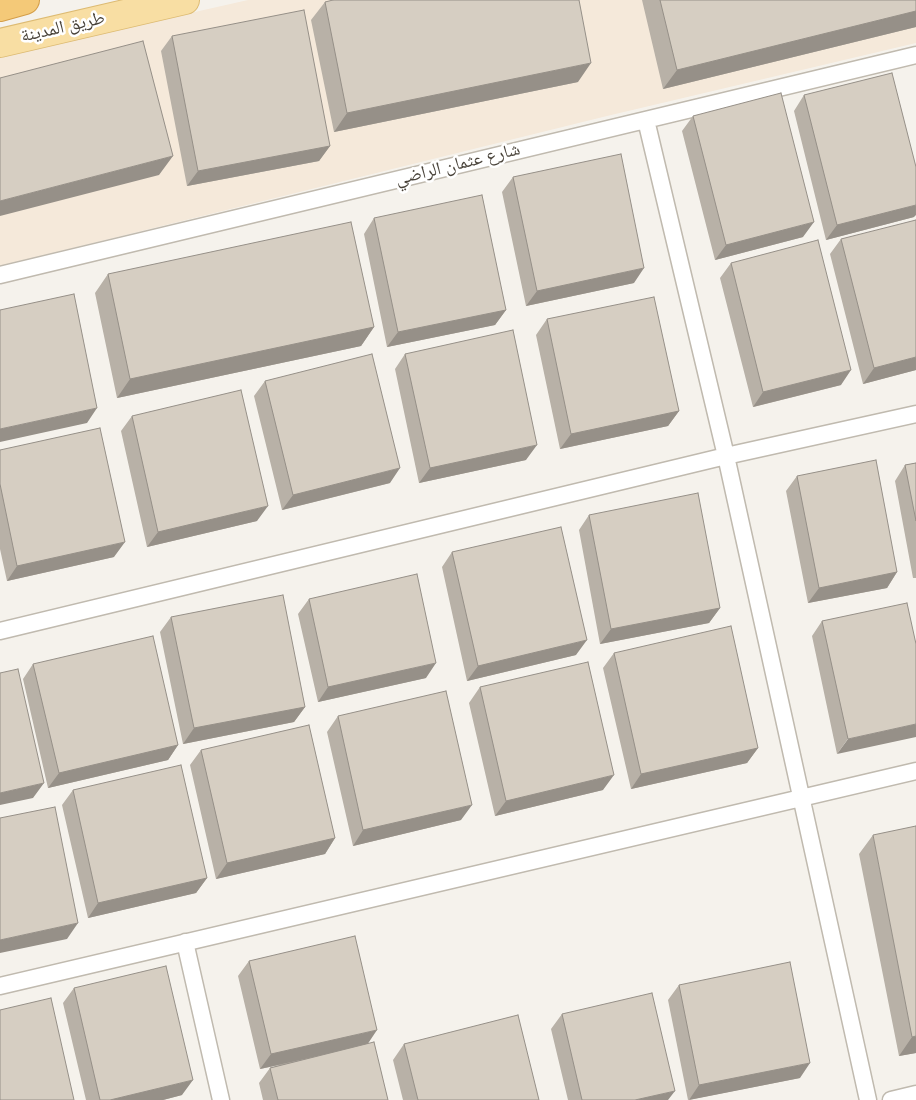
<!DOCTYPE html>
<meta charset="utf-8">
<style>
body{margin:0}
canvas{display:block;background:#f5f2ec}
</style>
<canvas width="916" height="1100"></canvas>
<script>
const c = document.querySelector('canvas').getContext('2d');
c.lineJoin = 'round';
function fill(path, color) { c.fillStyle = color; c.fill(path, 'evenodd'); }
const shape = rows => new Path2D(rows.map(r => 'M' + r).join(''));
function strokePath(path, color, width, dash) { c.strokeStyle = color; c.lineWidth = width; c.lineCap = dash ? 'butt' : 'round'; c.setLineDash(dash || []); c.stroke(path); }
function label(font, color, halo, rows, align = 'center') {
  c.font = font + ' "Nunito Sans","Noto Naskh Arabic",sans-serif'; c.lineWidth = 5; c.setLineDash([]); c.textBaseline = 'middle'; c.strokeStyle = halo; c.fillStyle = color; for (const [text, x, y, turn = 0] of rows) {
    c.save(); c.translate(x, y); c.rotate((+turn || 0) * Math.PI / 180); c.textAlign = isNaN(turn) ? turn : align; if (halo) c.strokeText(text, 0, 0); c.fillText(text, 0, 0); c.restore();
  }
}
fill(shape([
 [248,0,916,0,916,43,607,116,0,266,0,56]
]), '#f5e9da');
const lane = shape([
 [646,120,726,456,868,1100],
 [0,275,916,55],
 [0,631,726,456,916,414],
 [185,942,221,1100],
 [0,986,916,771],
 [891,1100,916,1094]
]);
const primary = shape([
 [0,43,185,0]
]);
const highway = shape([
 [0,7,25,0]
]);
strokePath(lane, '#c0baaf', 19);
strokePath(primary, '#ddbb73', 30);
strokePath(highway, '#d49e48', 30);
strokePath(lane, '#fff', 16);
strokePath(primary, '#f8dea3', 28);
strokePath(highway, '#f4c978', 28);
fill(shape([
 [642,0,916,0,916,27,663,89],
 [325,2,578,82,334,132,311,20],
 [172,36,330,146,319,161,187,186,161,51],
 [804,95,914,217,826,240,794,111],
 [693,116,803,237,715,260,682,131],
 [513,177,634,283,526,306,502,192],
 [374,218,506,310,495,325,387,347,364,234],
 [841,239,916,370,863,384,830,254],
 [731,263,841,385,753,407,720,278],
 [108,274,374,327,361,346,117,398,95,293],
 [547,319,679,411,668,426,560,449,536,335],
 [405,354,526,460,419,483,395,369],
 [265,381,390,483,282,510,254,396],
 [132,416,257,521,147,547,121,431],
 [0,450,114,557,7,581,0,549],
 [916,463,916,578,913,578,895,481,905,465],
 [797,476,897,572,887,588,808,603,786,491],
 [589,515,720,608,709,623,600,644,579,530],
 [452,552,576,655,467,681,442,567],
 [309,599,426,678,318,702,298,614],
 [171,617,305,707,294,722,183,744,160,632],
 [822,621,916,644,837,754,812,636],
 [614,653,758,748,747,763,631,789,603,668],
 [33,664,178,745,168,760,48,788,23,679],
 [480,687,603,790,495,816,469,703],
 [338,716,461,820,353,846,327,732],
 [201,750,335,838,325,854,216,879,190,765],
 [73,790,207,878,196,893,88,918,62,805],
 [873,835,916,1053,899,1056,859,854],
 [249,961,368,1043,388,1100,263,1100,259,1083,270,1068,280,1065,260,1069,238,976],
 [679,985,800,1078,688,1100,668,1000],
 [74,988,182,1095,163,1100,86,1100,63,1003],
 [562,1014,668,1100,568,1100,551,1029],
 [404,1044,539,1100,403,1100,393,1060]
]), '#b8b1a7');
fill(shape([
 [916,11,916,27,663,89,677,70],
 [591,63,578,82,334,132,347,113],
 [330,146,319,161,187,186,198,171],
 [173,156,159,175,0,216,0,201],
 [916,205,916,215,914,217,826,240,837,225],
 [814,222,803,237,715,260,726,245],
 [644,268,634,283,526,306,537,291],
 [506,310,495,325,387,347,398,332],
 [374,327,361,346,117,398,130,379],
 [916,357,916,370,863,384,874,368],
 [851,370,841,385,753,407,763,392],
 [97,408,87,423,0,442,0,429],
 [679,411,668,426,560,449,571,434],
 [537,445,526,460,419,483,430,468],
 [400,468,390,483,282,510,293,495],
 [268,506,257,521,147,547,158,532],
 [125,542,114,557,7,581,17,566],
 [897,572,887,588,808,603,819,588],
 [720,608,709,623,600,644,611,629],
 [587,640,576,655,467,681,478,666],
 [436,663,426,678,318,702,328,687],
 [305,707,294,722,183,744,194,728],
 [916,724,916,737,837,754,848,739],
 [178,745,168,760,48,788,59,773],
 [758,748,747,763,631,789,641,774],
 [614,775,603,790,495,816,506,801],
 [44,783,33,798,0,805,0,793],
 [472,805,461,820,353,846,363,830],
 [335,838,325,854,216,879,227,863],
 [207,878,196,893,88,918,98,903],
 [78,923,67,939,0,953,0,940],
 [377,1030,367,1045,260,1069,271,1054],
 [916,1036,916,1053,899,1056,912,1037],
 [810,1063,800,1078,689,1100,699,1085],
 [193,1080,182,1095,163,1100,110,1100],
 [675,1091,668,1100,635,1100]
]), '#969088');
const building = shape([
 [333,0,579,0,591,63,347,113,325,2,333,0],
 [660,0,916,0,916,11,677,70,660,0],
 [304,10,330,146,198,171,172,36,304,10],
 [143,41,173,156,0,201,0,78,143,41],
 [892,73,916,167,916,205,837,225,804,95,892,73],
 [781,93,814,222,726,245,693,116,781,93],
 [621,154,644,268,537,291,513,177,621,154],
 [482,195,506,310,398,332,374,218,482,195],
 [916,220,916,357,874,368,841,239,916,220],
 [351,222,374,327,130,379,108,274,351,222],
 [818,240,851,370,763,392,731,263,818,240],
 [74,294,97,408,0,429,0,310,74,294],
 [654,297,679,411,571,434,547,319,654,297],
 [513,330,537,445,430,468,405,354,513,330],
 [372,354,400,468,293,495,265,381,372,354],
 [241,390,268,506,158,532,132,416,241,390],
 [100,428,125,542,17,566,0,484,0,450,100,428],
 [876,460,897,572,819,588,797,476,876,460],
 [916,463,916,521,905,465,916,463],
 [698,493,720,608,611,629,589,515,698,493],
 [561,527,587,640,478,666,452,552,561,527],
 [417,574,436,663,328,687,309,599,417,574],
 [283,595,305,707,194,728,171,617,283,595],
 [907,603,916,644,916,724,848,739,822,621,907,603],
 [731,626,758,748,641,774,614,653,731,626],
 [153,636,178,745,59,773,33,664,153,636],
 [588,662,614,775,506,801,480,687,588,662],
 [18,669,44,783,0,793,0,673,18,669],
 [446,691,472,805,363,830,338,716,446,691],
 [309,725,335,838,227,863,201,750,309,725],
 [181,765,207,878,98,903,73,790,181,765],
 [55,807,78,923,0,940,0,818,55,807],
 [916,826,916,1036,912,1037,873,835,916,826],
 [355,936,377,1030,271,1054,249,961,355,936],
 [790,962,810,1063,699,1085,679,985,790,962],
 [166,966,193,1080,110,1100,100,1100,74,988,166,966],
 [652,993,675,1091,635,1100,582,1100,562,1014,652,993],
 [51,998,74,1100,0,1100,0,1010,51,998],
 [518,1015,539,1100,418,1100,404,1044,518,1015],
 [374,1042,388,1100,278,1100,270,1068,374,1042]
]);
fill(building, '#d6cec2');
strokePath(building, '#969088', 1);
label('18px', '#49433a', '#fff', [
 ["طريق المدينة",63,28,-13],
 ["شارع عثمان الراضي",458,165,-14]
]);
</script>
